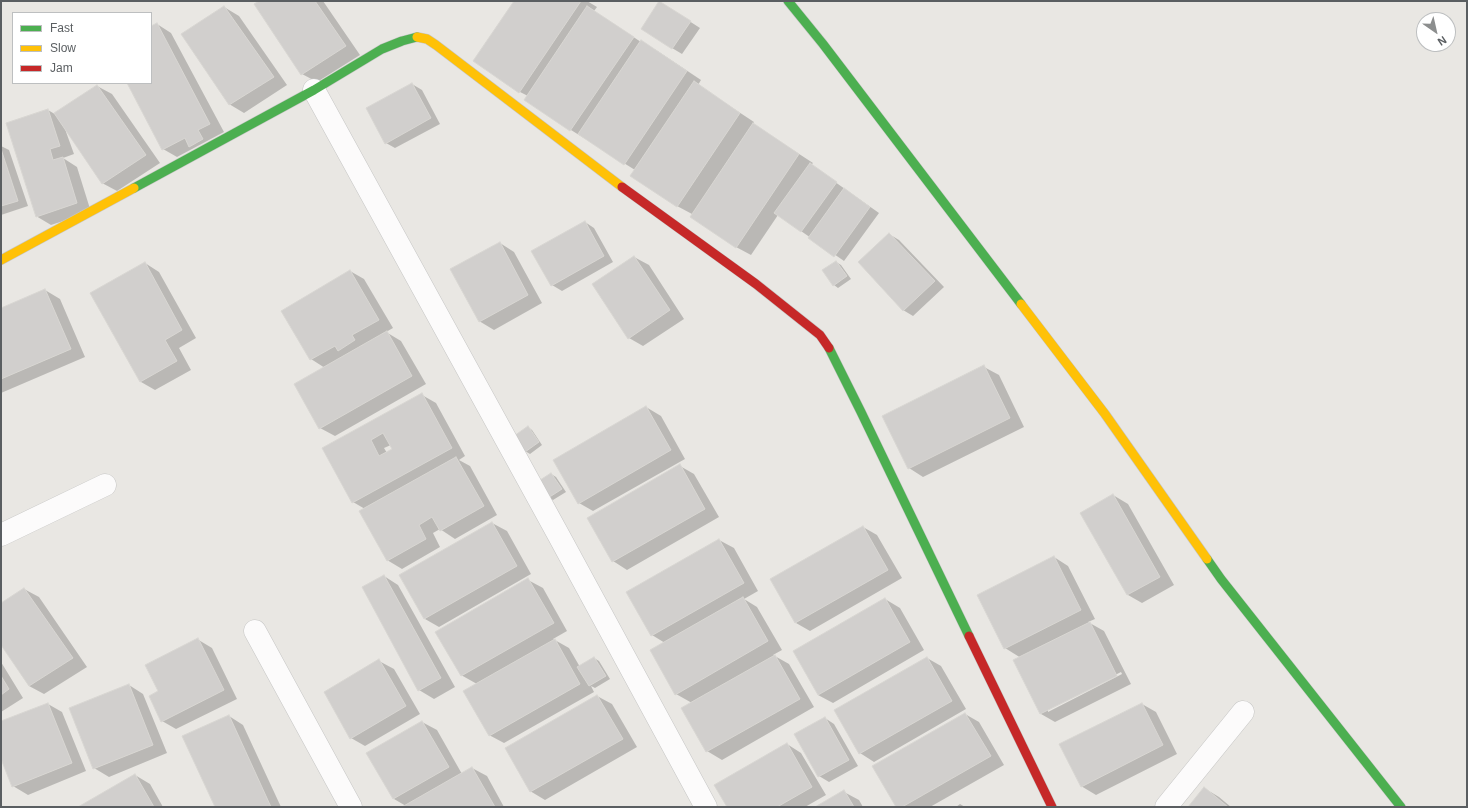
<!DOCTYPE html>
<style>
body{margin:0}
#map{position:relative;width:1468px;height:808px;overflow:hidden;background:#e9e7e3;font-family:Arial,sans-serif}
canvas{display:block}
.frame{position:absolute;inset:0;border:2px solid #5a5e61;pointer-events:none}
.legend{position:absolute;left:12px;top:12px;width:140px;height:72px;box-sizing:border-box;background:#fff;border:1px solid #bdbfc0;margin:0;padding:5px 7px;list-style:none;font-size:12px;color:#5a5e61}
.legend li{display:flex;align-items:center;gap:8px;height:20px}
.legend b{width:20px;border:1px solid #bdbfc0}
.north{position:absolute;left:1416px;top:12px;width:40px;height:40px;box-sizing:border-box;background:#fff;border:1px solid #bdbfc0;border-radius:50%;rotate:146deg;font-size:11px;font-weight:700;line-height:16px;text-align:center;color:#5a5e61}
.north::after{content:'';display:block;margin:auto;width:14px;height:18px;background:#8c8e8e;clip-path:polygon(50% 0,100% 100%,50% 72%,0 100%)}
</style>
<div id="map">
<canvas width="1468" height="808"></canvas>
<div class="frame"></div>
<ul class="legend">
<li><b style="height:5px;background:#4caf50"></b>Fast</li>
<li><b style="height:5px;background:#ffc107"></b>Slow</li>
<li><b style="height:5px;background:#c62828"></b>Jam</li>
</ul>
<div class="north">N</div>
</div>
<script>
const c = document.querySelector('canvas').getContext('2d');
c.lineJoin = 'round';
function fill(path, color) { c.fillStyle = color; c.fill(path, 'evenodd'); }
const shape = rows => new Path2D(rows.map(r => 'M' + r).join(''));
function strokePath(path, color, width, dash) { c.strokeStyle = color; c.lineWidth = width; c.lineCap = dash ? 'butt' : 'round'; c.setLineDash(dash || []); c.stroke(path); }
fill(shape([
 [260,1,323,1,360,55,317,82,302,74],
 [515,1,587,1,597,7,594,11,641,42,656,50,701,80,698,85,754,122,753,124,813,163,811,165,879,213,844,261,778,215,751,255,736,247,692,214,677,206,635,170,571,130,525,100,528,96,520,92],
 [224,7,239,16,287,85,244,113,229,104],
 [669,8,700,28,682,54,672,48],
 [157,24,171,33,224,132,177,157,163,149,128,83,151,83,151,27],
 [412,84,422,90,440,124,395,148,386,143],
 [97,86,112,94,160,163,117,191,102,183,65,129,74,154,63,158,77,167,91,212,51,225,36,216,48,110,58,116],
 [1,146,9,150,28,206,1,215],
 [585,222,594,228,613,262,562,291,552,285],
 [889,234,899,240,944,287,913,316,903,310],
 [500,243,514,252,542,303,494,330,479,321],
 [634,257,649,265,684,319,643,346,629,338],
 [836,262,841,265,851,279,838,288,834,285,824,270],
 [145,263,159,272,196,338,179,348,191,370,155,390,141,382,91,293],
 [350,271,364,279,393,328,386,332,401,341,426,384,335,436,320,428,325,368,311,359,282,311],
 [45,290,60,299,85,357,1,393,1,309],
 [984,367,999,375,1024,427,923,477,909,468],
 [422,395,436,403,465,456,459,460,470,466,497,515,455,539,440,529,433,533,440,547,402,569,387,560,365,509,353,502,323,449],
 [391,445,393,449,387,453,384,448],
 [646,407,661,416,685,459,593,511,579,503],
 [528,427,532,430,542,445,530,454,525,451],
 [680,466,694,474,719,517,627,570,613,561],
 [551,474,556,477,566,492,553,500,549,498],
 [1113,495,1128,504,1174,585,1142,603,1128,595,1081,513],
 [492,523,507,531,531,574,439,627,425,619],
 [863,527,877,535,902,578,810,631,796,623],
 [719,540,734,548,758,591,744,599,757,607,782,650,773,655,789,664,814,707,722,760,707,751,683,708,692,703,676,694,665,643,652,635],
 [1054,557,1068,566,1095,619,1088,622,1104,631,1131,684,1055,722,1041,714,1021,658,1005,648],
 [1121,672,1122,674,1048,712,1048,709],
 [384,576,398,585,455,687,434,699,419,690,363,588],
 [528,580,543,588,567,631,553,639,569,648,580,667,594,658,599,661,610,679,595,688,591,686,594,692,504,743,489,735,477,684,461,675],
 [24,589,39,597,87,667,44,694,29,686,1,644,1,604],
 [885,599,900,608,924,650,833,703,818,695],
 [197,639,212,648,237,699,176,729,162,721,159,692],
 [927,658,941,666,966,709,874,762,860,753],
 [379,661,394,669,420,714,365,746,351,738],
 [1,662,23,698,1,712],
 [129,685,143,694,167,753,109,777,94,768],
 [597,696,612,704,637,747,545,800,530,791],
 [48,704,62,712,86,771,28,795,13,786,1,756,1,722],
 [1142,704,1156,712,1177,754,1096,795,1081,786],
 [965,714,979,722,1004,765,930,807,897,807],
 [229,716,243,725,281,807,216,807],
 [825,718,834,724,858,766,829,782,819,776],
 [422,722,437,730,462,774,472,768,487,776,504,807,404,807,406,806,394,799],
 [787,744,801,753,826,795,805,807,728,807],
 [135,775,150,784,163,807,80,807],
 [1204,788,1219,797,1231,807,1189,807],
 [844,792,859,800,863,807,817,807],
 [960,804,965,807,956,807]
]), '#0003');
const building = shape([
 [259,1,315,1,346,46,301,75,254,4,259,1],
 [514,1,581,1,519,93,473,61,514,1],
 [659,1,691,21,672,49,641,29,659,1],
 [224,6,274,77,229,105,181,34,224,6],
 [587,6,634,37,570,131,524,100,587,6],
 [157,23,210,124,198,130,203,139,189,147,185,138,162,150,127,83,151,83,151,26,157,23],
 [641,40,687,71,624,165,578,134,641,40],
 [694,81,740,113,677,207,630,176,694,81],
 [412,83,431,118,385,144,366,108,412,83],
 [97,85,146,155,102,184,54,113,97,85],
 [48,109,60,146,50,149,53,160,63,157,77,203,36,217,6,123,48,109],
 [753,123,799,154,736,248,690,217,753,123],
 [1,149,18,201,1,206,1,149],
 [810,163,837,182,801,232,774,213,810,163],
 [844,188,870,207,834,257,808,238,844,188],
 [585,221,604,256,551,286,531,251,585,221],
 [889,233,935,281,903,311,858,262,889,233],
 [500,242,528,295,479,322,450,269,500,242],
 [634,256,670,310,628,339,592,284,634,256],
 [836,261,847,276,833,286,822,270,836,261],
 [145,262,182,330,165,340,177,361,140,382,90,293,145,262],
 [350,270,379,320,352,335,355,340,338,351,335,346,310,360,281,311,350,270],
 [45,289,71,349,1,379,1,308,45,289],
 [387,331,412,376,319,429,294,384,387,331],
 [984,365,1010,418,908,469,882,416,984,365],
 [422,393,452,448,352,503,322,448,422,393],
 [383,433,392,449,379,456,371,440,383,433],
 [646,406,671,450,578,504,553,460,646,406],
 [528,426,539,442,525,452,514,436,528,426],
 [456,457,484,506,440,531,432,517,419,525,426,539,387,561,359,511,456,457],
 [680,464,705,509,612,562,587,518,680,464],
 [551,473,562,489,548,498,537,482,551,473],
 [1113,494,1160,577,1127,595,1080,513,1113,494],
 [492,522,517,566,424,619,399,575,492,522],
 [863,526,888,570,795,623,770,579,863,526],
 [719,539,744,583,651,636,626,592,719,539],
 [1054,556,1081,610,1004,649,977,595,1054,556],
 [384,575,441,678,418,691,362,587,384,575],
 [528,578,554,623,461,676,435,632,528,578],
 [24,588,73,658,29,686,1,645,1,603,24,588],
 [743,597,768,641,675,695,650,650,743,597],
 [885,598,910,642,818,695,793,651,885,598],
 [1090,622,1117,676,1040,714,1013,660,1090,622],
 [198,638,224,690,161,722,149,696,158,691,145,665,198,638],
 [555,639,580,684,489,736,463,691,555,639],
 [775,655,800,699,706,752,681,708,775,655],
 [594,657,606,676,589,686,577,667,594,657],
 [927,657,952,701,859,754,834,710,927,657],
 [379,659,406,706,350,739,324,692,379,659],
 [1,676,9,689,1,695,1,676],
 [129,684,153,745,93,769,69,708,129,684],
 [597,695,623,739,530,792,505,748,597,695],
 [48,703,72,763,12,787,1,759,1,721,48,703],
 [1142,703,1163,745,1081,787,1059,744,1142,703],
 [965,713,991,756,902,807,896,807,872,766,965,713],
 [229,715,271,807,215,807,182,736,229,715],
 [825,717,849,760,818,777,794,734,825,717],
 [422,721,449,767,393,799,366,753,422,721],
 [787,743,812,787,777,807,727,807,714,785,787,743],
 [472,767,495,807,402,807,472,767],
 [135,774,154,807,78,807,135,774],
 [1204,787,1228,807,1188,807,1204,787],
 [844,790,854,807,815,807,844,790]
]);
fill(building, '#d1cfcd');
strokePath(building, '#d8d6d2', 1);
const street = shape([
 [314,90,559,536,706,807],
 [1,535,105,485],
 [255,631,351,807],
 [1166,807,1243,712]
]);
const fast = shape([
 [788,1,823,44,1021,304],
 [134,188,314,90,382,49,402,41,417,37],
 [829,348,861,412,969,636],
 [1207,559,1221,579,1401,807]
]);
const slow = shape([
 [417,37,427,39,436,45,622,187],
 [1,260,134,188],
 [1021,304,1105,414,1207,559]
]);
const jam = shape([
 [622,187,756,284,820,335,829,348],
 [969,636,1052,807]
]);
strokePath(street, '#c5c5c4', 23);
strokePath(fast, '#c4c5c4', 10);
strokePath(slow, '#c4c5c4', 10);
strokePath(jam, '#c4c5c4', 10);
strokePath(street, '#fcfbfb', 22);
strokePath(fast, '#4caf50', 9);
strokePath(slow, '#ffc107', 9);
strokePath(jam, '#c62828', 9);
</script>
